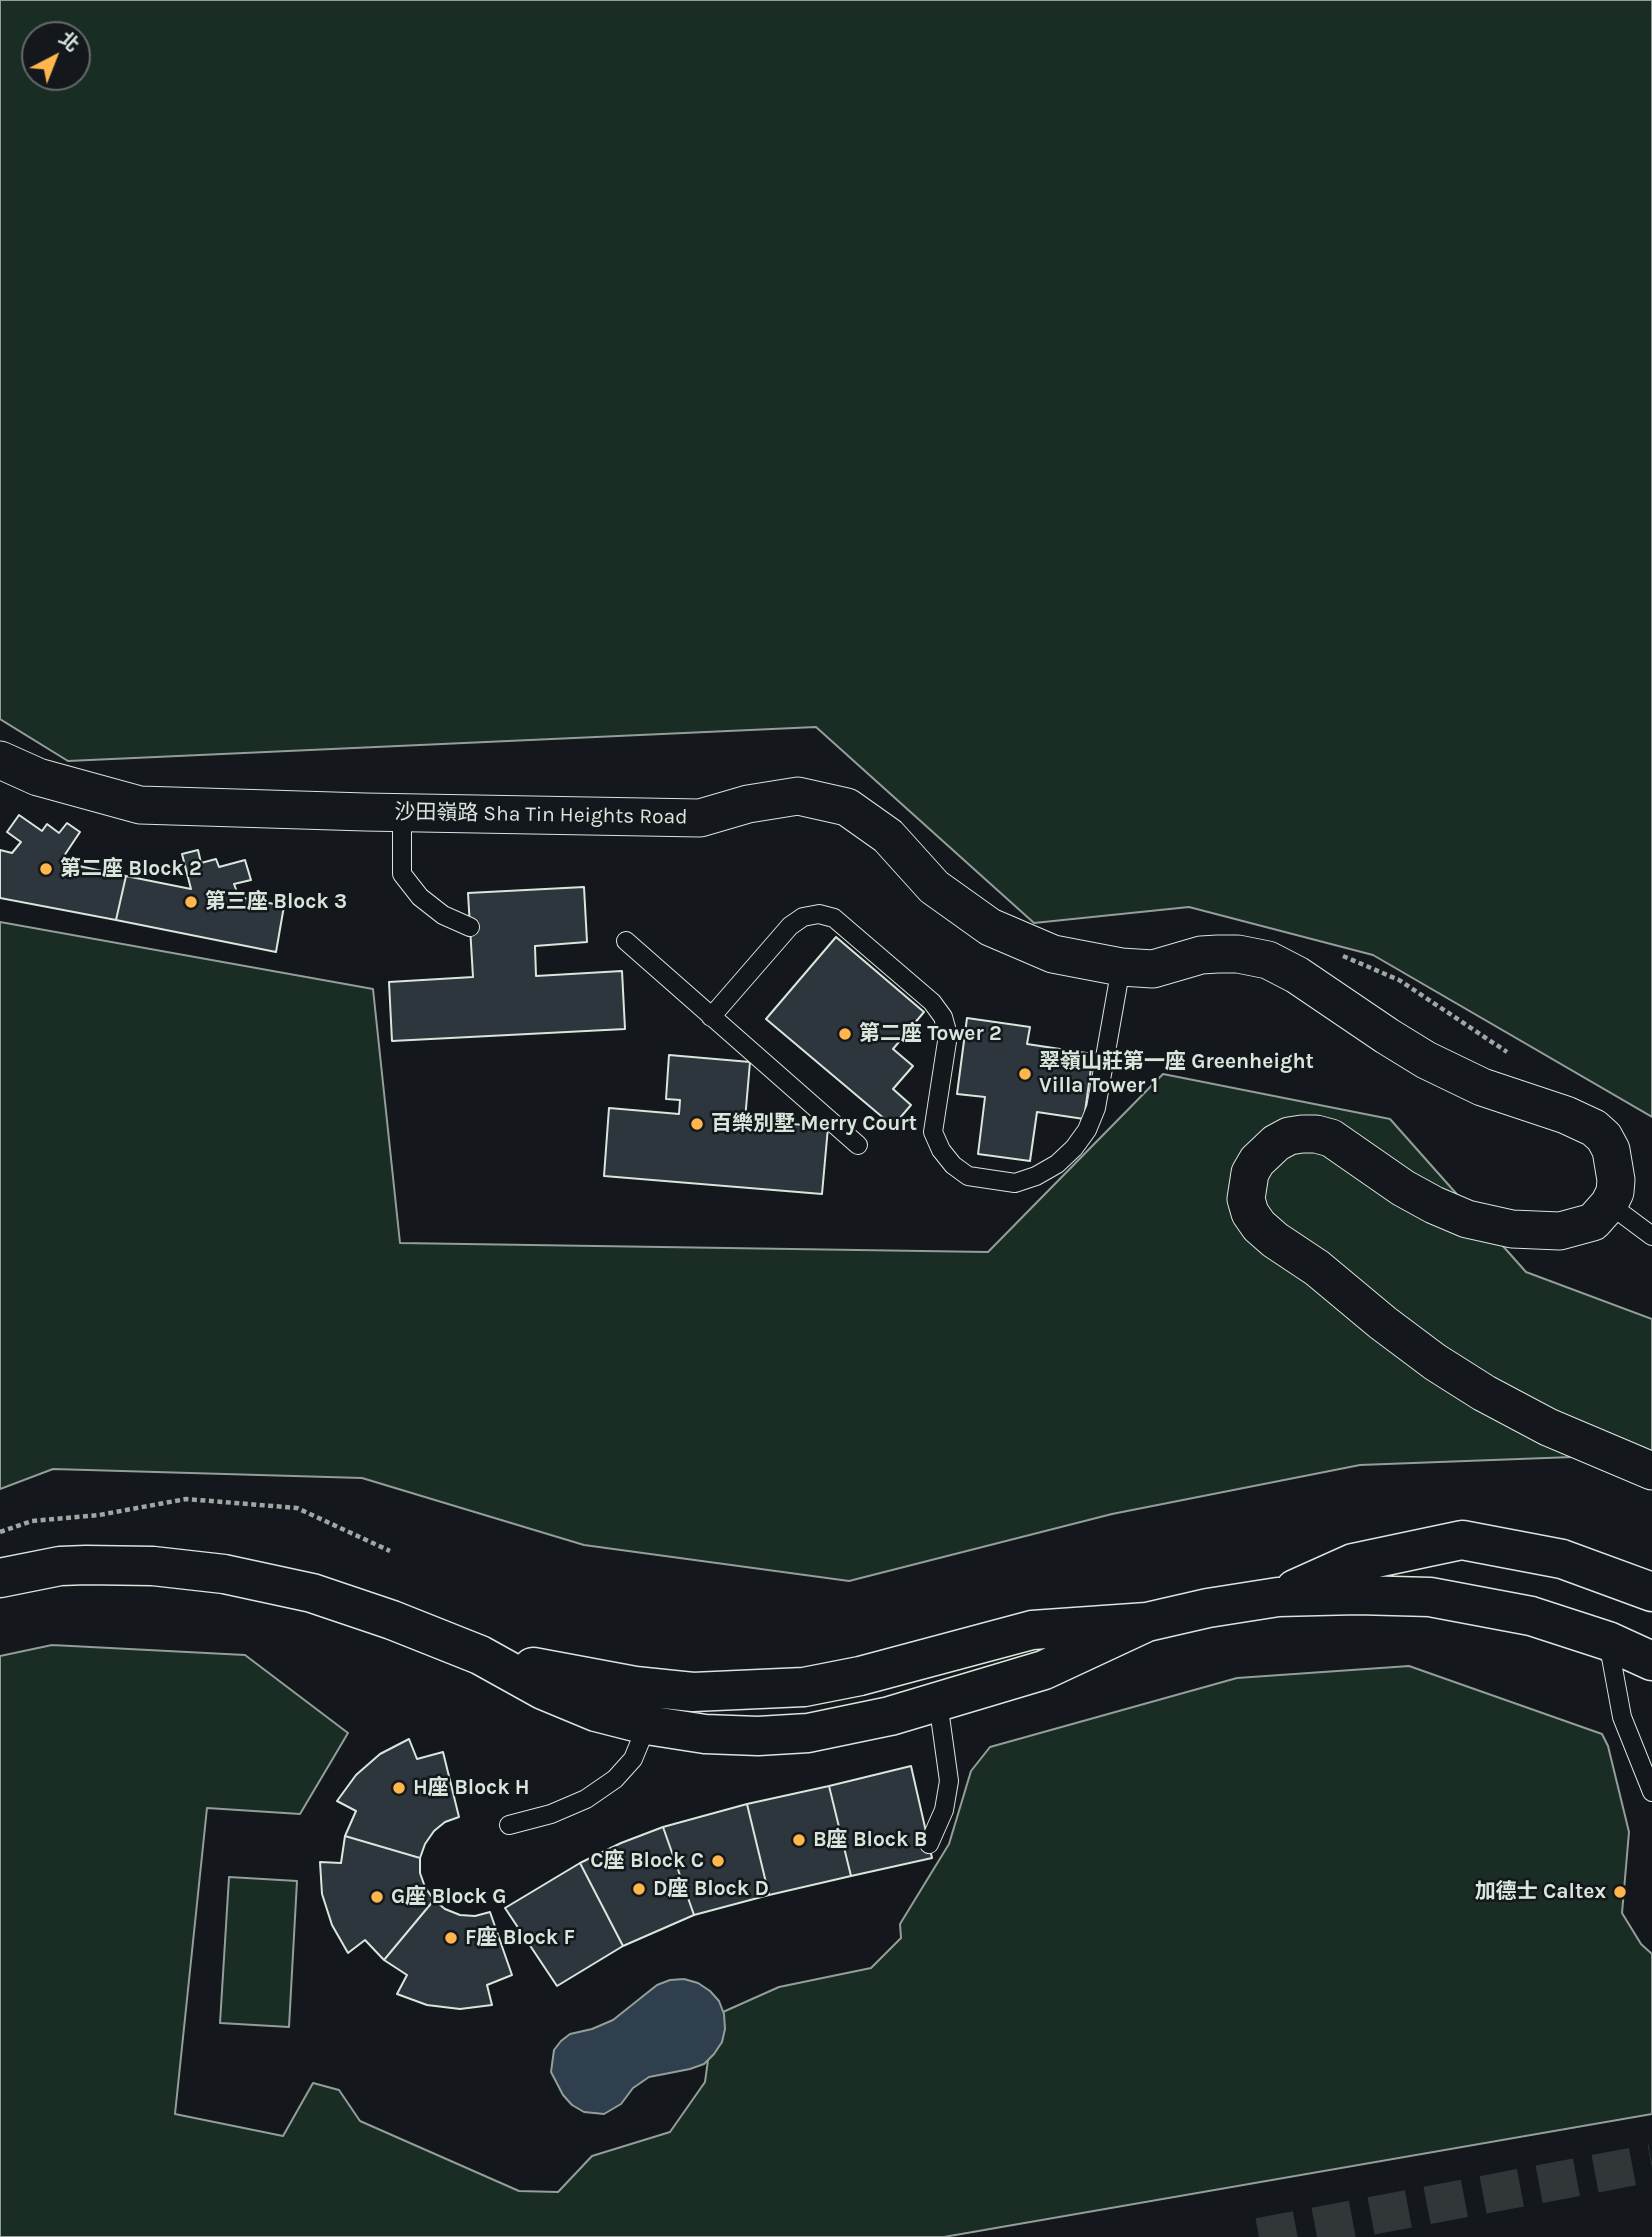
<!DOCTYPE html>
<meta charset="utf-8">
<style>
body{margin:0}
#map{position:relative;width:1652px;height:2237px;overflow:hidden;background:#14181c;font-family:Karla,"Noto Sans TC",sans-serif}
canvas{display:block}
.north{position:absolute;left:21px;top:21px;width:70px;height:70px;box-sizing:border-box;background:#14181c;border:2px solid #626a69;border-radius:50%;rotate:42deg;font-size:19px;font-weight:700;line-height:28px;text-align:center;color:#d8e6dc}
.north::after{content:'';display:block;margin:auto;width:24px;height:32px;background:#ffb74d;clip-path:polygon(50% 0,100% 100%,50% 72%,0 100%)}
</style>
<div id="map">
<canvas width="1652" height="2237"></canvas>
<div class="north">北</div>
</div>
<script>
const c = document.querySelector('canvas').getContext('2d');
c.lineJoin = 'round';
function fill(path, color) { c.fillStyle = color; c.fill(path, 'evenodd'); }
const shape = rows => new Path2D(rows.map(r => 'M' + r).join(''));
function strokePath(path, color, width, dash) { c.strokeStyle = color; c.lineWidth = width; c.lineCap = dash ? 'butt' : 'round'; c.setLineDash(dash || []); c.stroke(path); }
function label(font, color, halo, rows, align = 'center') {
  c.font = font + ' Karla,"Noto Sans TC",sans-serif'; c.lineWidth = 5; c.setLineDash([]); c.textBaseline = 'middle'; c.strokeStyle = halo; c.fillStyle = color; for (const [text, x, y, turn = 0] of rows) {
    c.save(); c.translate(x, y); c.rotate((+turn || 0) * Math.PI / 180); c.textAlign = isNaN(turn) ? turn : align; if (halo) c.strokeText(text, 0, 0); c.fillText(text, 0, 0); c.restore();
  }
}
const green = shape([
 [0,0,1652,0,1652,1117,1373,955,1189,907,1034,923,816,727,68,761,0,719,0,0],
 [35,35,77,35,77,77,35,77,35,35],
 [0,922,373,989,400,1243,988,1252,1163,1074,1390,1119,1526,1272,1652,1319,1652,1454,1360,1465,1112,1514,849,1581,584,1545,362,1478,53,1469,0,1489,0,922],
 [52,1645,245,1655,348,1733,300,1814,207,1808,175,2114,283,2136,313,2083,339,2090,360,2121,519,2191,558,2192,592,2156,670,2132,705,2082,714,2016,779,1987,871,1968,901,1938,900,1924,949,1844,971,1771,990,1747,1237,1678,1409,1666,1602,1734,1608,1746,1629,1832,1622,1913,1641,1944,1652,1954,1652,2114,944,2237,0,2237,0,1656,52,1645],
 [229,1877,297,1881,289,2027,220,2023,229,1877]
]);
fill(green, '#1a2d24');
strokePath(green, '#939e99', 2);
const water = shape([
 [684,1979,698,1983,710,1991,719,2001,724,2014,725,2029,722,2042,714,2054,704,2064,690,2069,649,2077,633,2088,621,2104,604,2114,584,2112,572,2105,563,2095,551,2072,554,2050,561,2041,570,2034,592,2029,613,2020,657,1985,670,1980,684,1979]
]);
fill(water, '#2f3f4d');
strokePath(water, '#939e99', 2);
const building = shape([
 [19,815,42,831,47,824,59,833,67,823,80,832,60,862,126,876,116,920,0,898,0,850,12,853,21,842,7,832,19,815],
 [198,850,201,863,216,859,219,867,245,860,251,880,234,884,239,897,284,906,276,952,116,920,126,876,191,889,182,854,198,850],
 [584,887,587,942,535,946,536,976,622,971,625,1029,392,1041,389,982,473,977,468,893,584,887],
 [836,937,924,1012,893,1049,913,1066,893,1089,911,1105,893,1126,766,1019,836,937],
 [967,1018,1030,1027,1027,1044,1093,1054,1084,1119,1037,1112,1030,1161,978,1154,985,1097,957,1094,967,1018],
 [669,1055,750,1062,745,1120,828,1127,822,1194,604,1176,609,1108,679,1114,680,1100,666,1099,669,1055],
 [409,1739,417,1759,443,1752,459,1817,445,1822,434,1831,425,1844,420,1858,345,1836,356,1811,337,1801,356,1775,380,1754,409,1739],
 [911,1766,932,1858,851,1876,829,1786,911,1766],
 [829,1786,851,1876,769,1895,747,1804,829,1786],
 [747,1804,769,1895,694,1915,663,1827,747,1804],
 [663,1827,694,1915,623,1946,580,1863,621,1843,663,1827],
 [345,1836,420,1858,420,1873,425,1887,434,1900,384,1960,365,1940,348,1953,332,1925,322,1894,320,1862,341,1863,345,1836],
 [580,1863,623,1946,557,1986,505,1908,580,1863],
 [434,1900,445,1909,460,1915,475,1916,490,1912,512,1975,487,1985,492,2005,460,2009,427,2005,397,1994,407,1975,384,1960,434,1900]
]);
fill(building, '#2c363c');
strokePath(building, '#d8e6dc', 2);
strokePath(shape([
 [1259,2237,1652,2163]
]), '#313739', 38, [38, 19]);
const service = shape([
 [402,813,402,874,420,897,443,915,470,927],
 [626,941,858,1145],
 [711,1017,790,926,803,917,819,914,834,918,932,1002,943,1017,948,1035,933,1132,941,1150,953,1165,968,1176,1015,1183,1036,1176,1057,1164,1074,1148,1087,1130,1096,1108,1121,967],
 [1609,1204,1652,1236],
 [1608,1641,1622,1717,1652,1792],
 [509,1825,551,1814,586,1799,615,1779,633,1759,647,1725],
 [929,1844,944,1810,949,1781,938,1702]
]);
const minor = shape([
 [0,760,38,777,140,805,365,812,700,818,748,804,798,796,847,807,888,836,934,887,990,927,1053,954,1121,967,1153,969,1201,955,1218,954,1238,954,1268,960,1297,975,1387,1036,1426,1060,1482,1087,1566,1115,1594,1128,1604,1137,1611,1150,1616,1180,1615,1192,1609,1204,1593,1222,1560,1231,1512,1229,1467,1219,1434,1205,1403,1188,1331,1138,1316,1134,1302,1134,1289,1136,1276,1143,1257,1161,1250,1173,1246,1199,1250,1213,1259,1226,1275,1240,1317,1268,1383,1323,1435,1362,1484,1393,1548,1427,1652,1471]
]);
const primary = shape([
 [0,1578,60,1566,86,1565,153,1566,224,1574,312,1593,392,1620,480,1655,543,1690,596,1712,647,1725,705,1734,758,1736,808,1733,890,1716,1044,1670,1147,1622],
 [1295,1589,1353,1563,1462,1540,1562,1559,1652,1592],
 [533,1667,635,1686,693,1692,804,1687,860,1676,1032,1630,1147,1622,1208,1608,1278,1597,1357,1595,1430,1597,1531,1616,1608,1641,1652,1661]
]);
strokePath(service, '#d8e6dc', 20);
strokePath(minor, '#d8e6dc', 39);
strokePath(primary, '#d8e6dc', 41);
strokePath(shape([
 [1343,956,1399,980,1507,1052],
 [0,1532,32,1521,99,1515,186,1499,297,1508,390,1551]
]), '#9da8a2', 4.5, [5, 3.5]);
strokePath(service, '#14181c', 18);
strokePath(minor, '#14181c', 37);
strokePath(primary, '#14181c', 38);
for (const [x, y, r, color] of [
 [46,869,7,"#ffb74d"],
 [191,902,7,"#ffb74d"],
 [845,1034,7,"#ffb74d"],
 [1025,1074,7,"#ffb74d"],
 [697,1124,7,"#ffb74d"],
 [399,1788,7,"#ffb74d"],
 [799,1840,7,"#ffb74d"],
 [718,1861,7,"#ffb74d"],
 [639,1889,7,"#ffb74d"],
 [1620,1892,7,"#ffb74d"],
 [377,1897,7,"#ffb74d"],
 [451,1938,7,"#ffb74d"]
]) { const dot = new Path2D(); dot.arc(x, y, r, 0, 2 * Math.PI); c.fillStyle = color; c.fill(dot); strokePath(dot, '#14181c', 2.5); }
label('21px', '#d8e6dc', '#14181c', [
 ["沙田嶺路 Sha Tin Heights Road",541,815,1]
]);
label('bold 21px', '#d8e6dc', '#14181c', [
 ["第二座 Block 2",60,869],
 ["第三座 Block 3",205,902],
 ["第二座 Tower 2",859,1034],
 ["翠嶺山莊第一座 Greenheight",1039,1062],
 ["Villa Tower 1",1039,1086],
 ["百樂別墅 Merry Court",711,1124],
 ["H座 Block H",413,1788],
 ["B座 Block B",813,1840],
 ["C座 Block C",704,1861,"right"],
 ["D座 Block D",653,1889],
 ["加德士 Caltex",1606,1892,"right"],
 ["G座 Block G",391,1897],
 ["F座 Block F",465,1938]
], 'left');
</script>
